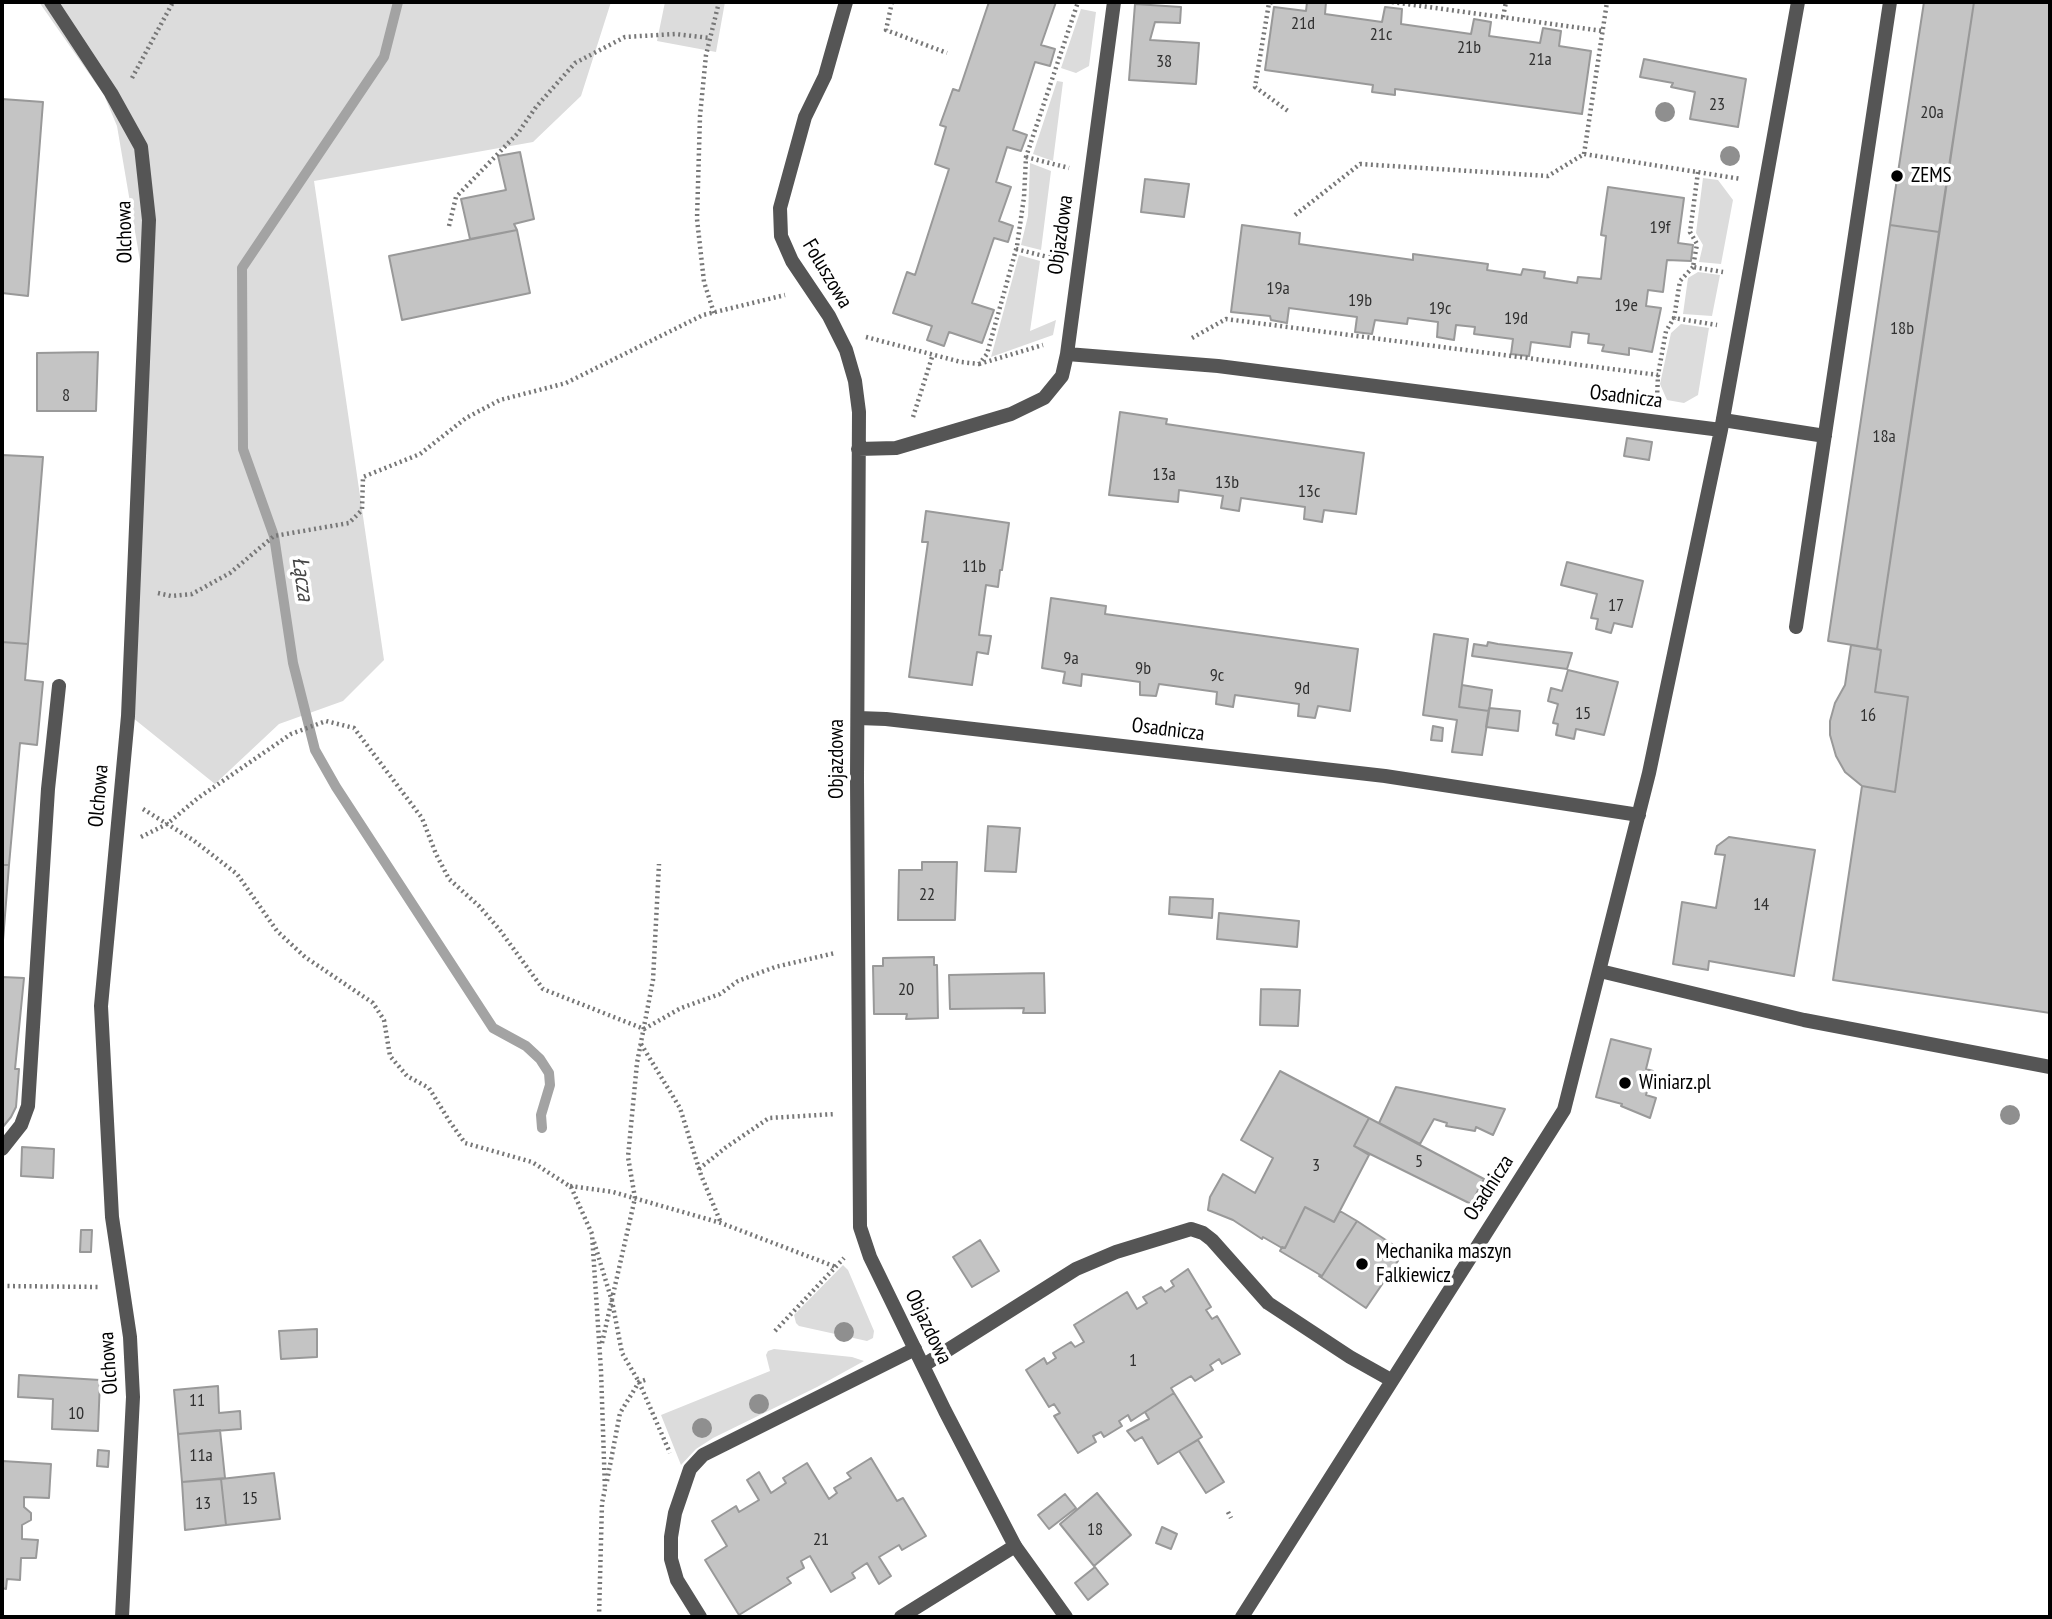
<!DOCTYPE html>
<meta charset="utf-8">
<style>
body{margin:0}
#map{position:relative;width:2052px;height:1619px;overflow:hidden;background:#fff;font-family:"PT Sans Narrow",sans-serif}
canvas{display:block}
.frame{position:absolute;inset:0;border:4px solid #000;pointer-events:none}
</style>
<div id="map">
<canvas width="2052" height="1619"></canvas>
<div class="frame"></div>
</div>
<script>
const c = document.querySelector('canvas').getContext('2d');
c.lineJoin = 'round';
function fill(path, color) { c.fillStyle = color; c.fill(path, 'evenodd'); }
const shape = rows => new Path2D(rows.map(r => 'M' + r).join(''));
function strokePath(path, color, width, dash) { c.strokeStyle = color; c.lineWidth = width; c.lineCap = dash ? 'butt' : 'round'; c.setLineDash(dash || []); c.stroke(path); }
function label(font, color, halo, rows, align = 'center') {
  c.font = font + ' "PT Sans Narrow",sans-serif'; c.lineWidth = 7; c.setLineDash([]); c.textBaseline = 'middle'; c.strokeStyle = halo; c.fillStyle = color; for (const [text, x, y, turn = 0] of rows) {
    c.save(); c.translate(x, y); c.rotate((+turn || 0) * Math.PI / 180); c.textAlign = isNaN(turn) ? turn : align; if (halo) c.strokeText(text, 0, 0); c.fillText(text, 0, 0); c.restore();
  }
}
fill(shape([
 [39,2,611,2,581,96,533,142,314,181,384,660,343,701,279,724,215,784,133,718,146,296,117,126,104,95],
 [665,2,725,2,716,52,657,41],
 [1081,9,1096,12,1089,66,1076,73,1061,68],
 [1057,81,1063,82,1053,161,1033,154],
 [1030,163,1051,171,1041,250,1021,245,1028,216],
 [1703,178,1718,180,1733,200,1721,264,1699,262,1703,245,1696,233],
 [1019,255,1040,261,1030,331,1056,320,1053,335,991,357],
 [1698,272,1720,275,1712,316,1683,314,1688,278],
 [1681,324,1709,328,1698,395,1684,403,1667,400,1660,384,1671,333],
 [843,1265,848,1270,874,1331,873,1338,867,1341,799,1326,796,1323,794,1315],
 [774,1349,852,1357,864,1361,817,1387,713,1438,696,1449,681,1465,661,1415,770,1371,766,1355,768,1351]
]), '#dcdcdc');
strokePath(shape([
 [398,2,384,57,242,268,243,449,274,536,293,663,315,750,336,787,493,1028,526,1046,540,1059,549,1073,550,1085,541,1115,542,1128]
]), '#a3a3a3', 10);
const building = shape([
 [989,2,1056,2,1041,45,1055,49,1050,66,1035,62,1013,130,1027,135,1021,151,1007,147,996,182,1011,187,999,221,1013,226,1008,242,994,238,972,303,994,310,982,343,949,332,944,346,927,340,932,326,893,313,907,272,915,275,949,169,935,164,946,127,940,125,953,89,959,91,989,2],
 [1307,2,1326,2,1325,14,1382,22,1385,7,1402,9,1401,24,1471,34,1474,19,1491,22,1489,36,1540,43,1543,28,1561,31,1559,46,1591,51,1582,114,1395,89,1395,95,1372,92,1373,85,1265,70,1274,7,1306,11,1307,2],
 [1924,2,1974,2,1939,232,1890,225,1924,2],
 [1974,2,2050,2,2050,1013,1833,980,1862,786,1895,792,1908,697,1875,692,1881,650,1877,649,1974,2],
 [1135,4,1181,7,1180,23,1155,22,1150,40,1199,43,1196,84,1129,80,1135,4],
 [1644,59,1746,79,1738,127,1690,119,1695,92,1671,87,1673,83,1640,77,1644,59],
 [2,99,43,102,28,296,2,293,2,99],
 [520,152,534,219,514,224,517,230,470,239,461,199,506,190,498,156,520,152],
 [1145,179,1189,184,1184,217,1141,212,1145,179],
 [1608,187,1684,198,1678,243,1693,245,1691,261,1667,260,1663,292,1648,290,1646,306,1661,308,1652,352,1629,348,1629,355,1602,351,1604,345,1588,343,1589,334,1572,332,1570,347,1531,342,1529,356,1511,354,1513,339,1474,334,1475,327,1456,325,1454,340,1437,337,1438,322,1408,318,1407,324,1375,320,1372,334,1355,332,1357,317,1289,308,1287,323,1271,320,1270,316,1231,312,1242,225,1300,233,1299,244,1413,260,1413,254,1488,264,1487,270,1521,275,1523,269,1545,272,1544,278,1577,283,1578,277,1601,279,1606,236,1601,235,1608,187],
 [1890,225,1939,232,1877,649,1828,641,1890,225],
 [517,230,530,293,402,320,389,256,517,230],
 [98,352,96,411,37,411,37,353,98,352],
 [1120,412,1167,419,1166,424,1364,453,1356,514,1324,510,1322,522,1304,519,1305,507,1241,498,1239,511,1221,508,1223,496,1179,490,1178,502,1109,495,1120,412],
 [1627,438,1652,442,1649,460,1624,456,1627,438],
 [2,455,43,457,28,644,2,642,2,455],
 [926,511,1009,523,1002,570,1000,570,998,587,986,585,979,635,991,636,988,654,977,652,972,685,909,677,928,542,922,542,926,511],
 [1567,562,1643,581,1632,627,1614,623,1611,633,1596,629,1598,619,1591,618,1597,594,1561,585,1567,562],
 [1051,598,1106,606,1105,614,1358,649,1350,711,1318,706,1315,718,1298,716,1299,704,1235,695,1233,707,1216,704,1217,692,1159,684,1156,696,1140,695,1140,682,1082,674,1081,686,1063,683,1065,672,1042,668,1051,598],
 [1434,634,1468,639,1459,707,1489,711,1482,755,1452,752,1457,720,1423,715,1434,634],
 [2,642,28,644,25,680,43,682,37,745,20,743,9,865,2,865,2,642],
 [1488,642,1498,644,1572,653,1567,669,1472,656,1474,644,1487,646,1488,642],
 [1851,645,1881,650,1875,692,1908,697,1895,792,1862,786,1845,772,1836,756,1830,735,1830,721,1835,703,1845,685,1851,645],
 [1568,670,1618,682,1604,735,1576,729,1574,739,1556,735,1558,724,1553,723,1558,704,1548,701,1551,688,1562,691,1568,670],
 [1462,685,1492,690,1489,711,1459,707,1462,685],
 [1489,708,1520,711,1518,731,1486,727,1489,708],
 [1433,726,1443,728,1442,741,1431,740,1433,726],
 [988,826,1020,828,1016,872,985,871,988,826],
 [1729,837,1815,850,1794,976,1709,961,1708,970,1673,964,1682,902,1716,908,1725,855,1715,854,1717,846,1729,837],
 [922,862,957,862,955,920,898,920,899,870,922,870,922,862],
 [2,865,9,865,2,953,2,865],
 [1170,897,1213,899,1212,918,1169,914,1170,897],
 [1219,913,1299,921,1297,947,1217,939,1219,913],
 [934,957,934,965,937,965,938,1018,906,1019,907,1014,874,1014,873,966,883,966,883,958,934,957],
 [1044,973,1045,1013,1023,1013,1024,1008,950,1009,949,975,1044,973],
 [2,977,24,978,15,1069,19,1069,16,1107,11,1117,2,1128,2,977],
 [1261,989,1300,990,1298,1026,1260,1025,1261,989],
 [1611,1039,1651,1049,1646,1069,1653,1071,1646,1095,1656,1098,1650,1118,1621,1106,1622,1104,1596,1097,1611,1039],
 [1280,1071,1369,1118,1354,1146,1369,1155,1334,1222,1305,1207,1285,1248,1282,1248,1263,1237,1262,1239,1233,1220,1208,1210,1210,1197,1223,1174,1255,1193,1273,1158,1241,1140,1280,1071],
 [1396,1087,1505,1109,1493,1135,1476,1127,1475,1131,1446,1126,1447,1123,1434,1119,1420,1144,1379,1123,1396,1087],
 [1369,1118,1484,1179,1471,1204,1354,1146,1369,1118],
 [22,1147,54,1149,53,1178,21,1176,22,1147],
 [1305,1207,1334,1222,1340,1211,1357,1221,1322,1276,1280,1251,1282,1247,1285,1248,1305,1207],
 [1357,1221,1404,1252,1366,1308,1319,1276,1322,1276,1357,1221],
 [81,1230,92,1230,91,1252,80,1252,81,1230],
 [980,1240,999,1271,972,1287,953,1257,980,1240],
 [1188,1269,1211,1307,1206,1310,1212,1319,1217,1316,1240,1354,1222,1364,1219,1359,1210,1365,1213,1370,1195,1381,1191,1376,1171,1388,1174,1393,1131,1421,1128,1415,1119,1421,1122,1426,1104,1437,1101,1432,1093,1436,1096,1442,1078,1453,1054,1416,1060,1413,1054,1404,1049,1407,1026,1370,1044,1358,1047,1364,1056,1358,1053,1353,1071,1342,1075,1347,1084,1342,1074,1325,1127,1292,1137,1309,1147,1303,1143,1297,1161,1287,1165,1292,1174,1286,1171,1281,1188,1269],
 [317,1329,317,1357,281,1359,279,1331,317,1329],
 [19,1375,100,1380,98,1431,52,1429,53,1399,18,1397,19,1375],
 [218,1386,219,1413,240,1411,241,1429,178,1434,174,1390,218,1386],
 [1174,1393,1202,1437,1158,1464,1142,1437,1135,1441,1127,1431,1149,1419,1145,1412,1174,1393],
 [220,1430,225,1478,182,1482,178,1434,220,1430],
 [1198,1440,1224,1482,1206,1493,1179,1451,1198,1440],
 [98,1450,109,1451,108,1467,97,1466,98,1450],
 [871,1458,897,1501,903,1498,926,1536,902,1550,899,1545,879,1557,891,1576,879,1584,867,1563,852,1573,855,1578,831,1592,810,1556,801,1561,804,1568,787,1578,791,1583,739,1615,705,1560,727,1546,712,1521,736,1506,739,1512,759,1500,747,1480,759,1472,771,1493,786,1483,783,1478,807,1463,829,1499,837,1493,834,1488,851,1478,847,1473,871,1458],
 [2,1461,51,1464,49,1498,24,1497,24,1507,31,1513,31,1520,22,1525,22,1539,38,1540,36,1558,21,1558,20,1580,7,1579,6,1589,2,1588,2,1461],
 [274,1473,280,1519,226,1525,221,1479,274,1473],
 [221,1479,226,1525,185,1530,182,1482,221,1479],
 [1097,1493,1131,1535,1094,1566,1060,1524,1097,1493],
 [1065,1494,1076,1508,1049,1529,1038,1515,1065,1494],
 [1162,1527,1177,1534,1171,1549,1156,1543,1162,1527],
 [1095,1567,1108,1584,1088,1600,1075,1583,1095,1567]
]);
fill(building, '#c4c4c4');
strokePath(building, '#999', 2);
strokePath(shape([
 [892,2,886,30,947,53],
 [1272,2,1269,3,1255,87,1288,111],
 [1392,2,1603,31],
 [1503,17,1506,2],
 [132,78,173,2],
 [1584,154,1607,2],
 [1026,157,1069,168],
 [1698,172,1690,232,1697,244,1693,267,1723,272],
 [1295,215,1360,164,1548,176,1584,154,1741,179],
 [449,226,456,197,518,133,536,107,575,63,625,37,675,34,710,38],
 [1016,249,1056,259],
 [1693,267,1680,281,1674,318,1717,325],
 [714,313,704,282,697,219,700,116,706,55,719,2],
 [866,337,961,362,979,364,987,354,1017,246,1024,197,1026,157,1078,2],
 [1192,338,1226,319,1658,375,1666,331,1674,318],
 [979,364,1043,345],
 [1657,398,1658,375],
 [913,417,933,354],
 [158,593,171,596,192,594,230,573,274,536,349,523,362,510,363,477,420,454,466,418,500,400,566,383,703,315,785,295],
 [143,809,193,840,237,874,277,931,305,957,373,1003,384,1020,390,1056,407,1076,429,1088,450,1122,465,1143,532,1162,571,1187,592,1234,601,1371,605,1490],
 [141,837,167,824,198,798,291,734,326,721,354,728,422,818,436,854,449,879,479,906,499,929,543,989,644,1029,681,1008,720,994,738,981,775,967,835,953],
 [641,1044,680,1108,701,1175,721,1223],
 [699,1169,725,1148,769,1118,835,1114],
 [570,1186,613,1192,721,1223,836,1267],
 [594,1242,612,1301,622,1353,639,1382,670,1453],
 [2,1286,99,1287],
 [775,1331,844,1258],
 [602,1343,635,1198,628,1157,637,1063,653,980,659,864],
 [607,1481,620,1413,639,1382,648,1379],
 [1228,1512,1231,1518],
 [599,1617,602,1503,605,1489]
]), '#777', 4.5, [2, 3.5]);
strokePath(shape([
 [1723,420,1825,436],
 [1796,627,1890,2],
 [1600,971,1804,1020,2050,1067],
 [2,1149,21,1125,28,1106,48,789,59,686],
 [700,1617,677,1580,671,1559,671,1537,675,1513,690,1469,703,1455,915,1349],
 [901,1617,1015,1546]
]), '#555', 14);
strokePath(shape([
 [51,2,111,93,141,147,149,220,128,716,101,1006,112,1217,130,1337,133,1397,122,1617],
 [846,2,825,76,805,117,780,208,781,236,792,261,829,316,846,350,855,381,859,412,857,778,860,1227,870,1257,945,1411,1015,1546,1066,1617],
 [1067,354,1218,366,1721,430],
 [858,449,896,448,1011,414,1044,398,1062,376,1067,354,1114,2],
 [858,718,886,719,1385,776,1639,815],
 [924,1365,1076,1269,1116,1252,1191,1229,1203,1233,1212,1240,1268,1303,1350,1357,1391,1380],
 [1242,1617,1564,1110,1649,773,1721,430,1798,2]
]), '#555', 14);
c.fillStyle = '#8f8f8f';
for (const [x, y] of [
 [1665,112],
 [1730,156],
 [2010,1115],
 [844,1332],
 [759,1404],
 [702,1428]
]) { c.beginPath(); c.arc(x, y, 10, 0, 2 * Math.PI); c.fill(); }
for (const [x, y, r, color] of [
 [1897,176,7,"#000"],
 [1625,1083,7,"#000"],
 [1362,1264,7,"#000"]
]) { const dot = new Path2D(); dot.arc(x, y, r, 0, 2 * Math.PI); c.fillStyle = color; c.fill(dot); strokePath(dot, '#fff', 2.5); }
label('18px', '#313131', null, [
 ["21d",1303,24],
 ["21c",1381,35],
 ["21b",1469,48],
 ["21a",1540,60],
 ["38",1164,62],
 ["23",1717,105],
 ["20a",1932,113],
 ["19f",1660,228],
 ["19a",1278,289],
 ["19b",1360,301],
 ["19e",1626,306],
 ["19c",1440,309],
 ["19d",1516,319],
 ["18b",1902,329],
 ["8",66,396],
 ["18a",1884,437],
 ["13a",1164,475],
 ["13b",1227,483],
 ["13c",1309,492],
 ["11b",974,567],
 ["17",1616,606],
 ["9a",1071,659],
 ["9b",1143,669],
 ["9c",1217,676],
 ["9d",1302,689],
 ["15",1583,714],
 ["16",1868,716],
 ["22",927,895],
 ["14",1761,905],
 ["20",906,990],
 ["5",1419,1162],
 ["3",1316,1166],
 ["1",1133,1361],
 ["11",197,1401],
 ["10",76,1414],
 ["11a",201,1456],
 ["15",250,1499],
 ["13",203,1504],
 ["18",1095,1530],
 ["21",821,1540]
]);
label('21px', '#000', '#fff', [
 ["ZEMS",1911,176],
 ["Winiarz.pl",1639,1083],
 ["Mechanika maszyn",1376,1252],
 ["Falkiewicz",1376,1276]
], 'left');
label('21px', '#000', '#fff', [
 ["Olchowa",125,232,-91],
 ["Objazdowa",1061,235,-82],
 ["Foluszowa",827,274,59],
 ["Osadnicza",1626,397,7],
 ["Osadnicza",1168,730,7],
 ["Objazdowa",837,759,-90],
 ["Olchowa",99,796,-85],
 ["Osadnicza",1489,1188,-57],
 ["Objazdowa",928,1327,64],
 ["Olchowa",109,1363,-94]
]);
label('italic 23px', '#444', '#fff', [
 ["Łącza",302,579,82]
]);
</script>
